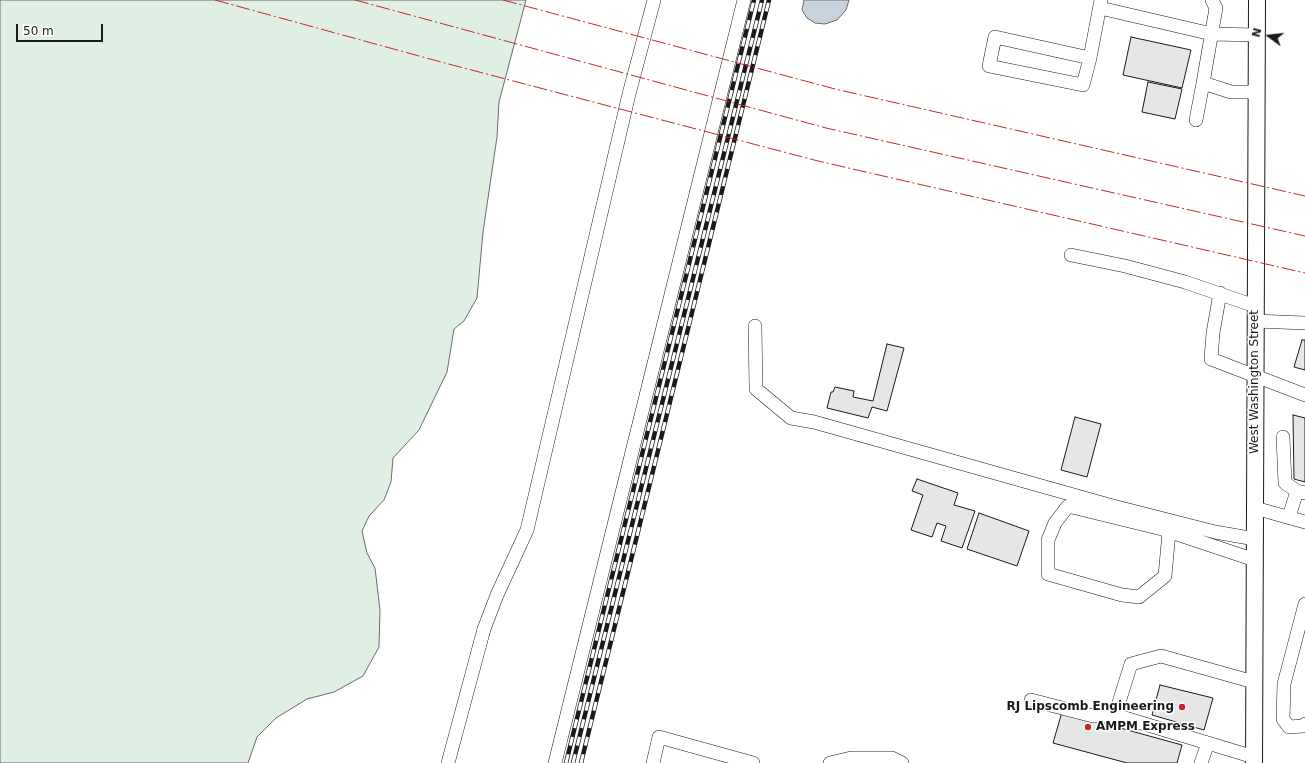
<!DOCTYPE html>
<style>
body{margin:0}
#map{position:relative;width:1305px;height:763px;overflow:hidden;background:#fff;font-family:"DejaVu Sans",sans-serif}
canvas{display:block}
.north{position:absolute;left:1249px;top:16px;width:40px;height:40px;-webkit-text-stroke:3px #fff;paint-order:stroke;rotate:285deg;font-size:11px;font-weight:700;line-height:16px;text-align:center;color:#1a1a1a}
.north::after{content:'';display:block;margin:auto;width:14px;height:18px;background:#1a1a1a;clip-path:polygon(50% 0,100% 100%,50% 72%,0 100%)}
.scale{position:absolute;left:16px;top:24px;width:87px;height:18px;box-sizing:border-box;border:2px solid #1a1a1a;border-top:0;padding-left:5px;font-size:12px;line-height:14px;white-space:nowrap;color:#1a1a1a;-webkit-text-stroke:3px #fff;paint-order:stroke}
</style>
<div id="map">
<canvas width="1305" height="763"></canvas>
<div class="north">N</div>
<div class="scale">50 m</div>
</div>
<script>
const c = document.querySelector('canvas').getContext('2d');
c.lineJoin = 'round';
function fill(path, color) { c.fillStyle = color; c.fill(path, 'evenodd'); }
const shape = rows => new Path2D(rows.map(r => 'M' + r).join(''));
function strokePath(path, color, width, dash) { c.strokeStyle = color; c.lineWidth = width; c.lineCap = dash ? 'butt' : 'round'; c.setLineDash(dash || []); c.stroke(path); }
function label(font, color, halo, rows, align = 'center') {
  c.font = font + ' "DejaVu Sans",sans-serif'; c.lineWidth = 3; c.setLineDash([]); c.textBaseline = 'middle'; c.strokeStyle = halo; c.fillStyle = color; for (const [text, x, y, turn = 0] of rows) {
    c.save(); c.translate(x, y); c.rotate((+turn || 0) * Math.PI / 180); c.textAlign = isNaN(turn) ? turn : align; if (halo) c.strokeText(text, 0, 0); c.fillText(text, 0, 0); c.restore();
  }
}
const green = shape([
 [0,0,526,0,499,102,497,137,483,232,477,298,464,321,454,329,447,372,419,430,393,458,391,482,384,500,369,516,362,531,367,553,375,568,380,610,379,647,363,676,334,692,307,699,276,718,257,737,248,763,0,763,0,0]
]);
fill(green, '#e0efe3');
strokePath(green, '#6a6a6a', 1);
const water = shape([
 [804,0,849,0,846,10,837,20,825,24,815,23,807,18,802,10,804,0]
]);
fill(water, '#c6d2dc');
strokePath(water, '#6a6a6a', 1);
const building = shape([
 [1131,37,1191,50,1182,88,1123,75,1131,37],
 [1148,82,1182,89,1175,119,1142,112,1148,82],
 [1302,340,1305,340,1305,370,1294,367,1302,340],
 [887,344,904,348,887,411,872,407,868,418,827,408,831,392,833,392,835,387,854,391,853,397,873,401,887,344],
 [1293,415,1305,418,1305,482,1294,479,1293,415],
 [1075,417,1101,424,1087,477,1061,470,1075,417],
 [917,479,958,493,954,505,975,511,962,548,941,541,946,526,937,523,932,537,911,530,923,495,912,491,917,479],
 [979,513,1029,531,1017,566,967,549,979,513],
 [1160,685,1213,698,1204,730,1152,715,1160,685],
 [1062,712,1182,745,1177,763,1127,763,1053,743,1062,712]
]);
fill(building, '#e6e6e6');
strokePath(building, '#1a1a1a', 1);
const minor = shape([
 [1212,0,1216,8,1203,83,1231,92,1256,92],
 [1100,8,1212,34,1256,35],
 [1090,58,995,37,989,66,1083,85,1090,58,1101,0],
 [1196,120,1203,83],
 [1071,255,1125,266,1185,282,1255,306],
 [1220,293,1213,333,1211,359,1305,395],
 [1255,321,1305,323],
 [755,326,756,389,791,418,814,422,1109,505,1215,532,1255,539],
 [1283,437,1285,483,1297,491],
 [1255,508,1305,522],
 [1289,517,1297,491,1305,493],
 [1169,532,1165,576,1139,597,1122,595,1048,574,1048,540,1055,523,1068,506,1162,529,1255,560],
 [1305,604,1284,684,1283,719,1289,727,1303,726,1305,724],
 [1031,700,1093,716,1115,715],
 [1254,757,1115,715,1131,664,1161,656,1254,682],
 [448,763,484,629,497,595,527,530,629,94,654,0],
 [555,763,744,0],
 [653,763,659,737,753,763],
 [830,763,851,758,892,758,902,763],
 [1201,763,1208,743]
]);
const major = shape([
 [1254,763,1257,0]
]);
strokePath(minor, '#1a1a1a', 14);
strokePath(major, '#1a1a1a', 18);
strokePath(minor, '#fff', 13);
strokePath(major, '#fff', 16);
const rail = shape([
 [566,763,754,0],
 [573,763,762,0],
 [581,763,769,0]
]);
strokePath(rail, '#1a1a1a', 4.5);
strokePath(rail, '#fff', 3, [9]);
strokePath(shape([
 [215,0,441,62,818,161,1305,273],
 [355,0,826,128,1305,236],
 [503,0,835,89,1305,196]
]), '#c62828', 1, [14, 3, 2, 3]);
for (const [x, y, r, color] of [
 [1182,707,4,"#c62828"],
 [1088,727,4,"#c62828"]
]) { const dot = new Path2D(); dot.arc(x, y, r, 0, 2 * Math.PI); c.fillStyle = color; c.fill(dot); strokePath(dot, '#fff', 1.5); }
label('12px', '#1a1a1a', '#fff', [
 ["West Washington Street",1255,382,-90]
]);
label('bold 12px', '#1a1a1a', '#fff', [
 ["RJ Lipscomb Engineering",1174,707],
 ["AMPM Express",1096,727,"left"]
], 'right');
</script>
